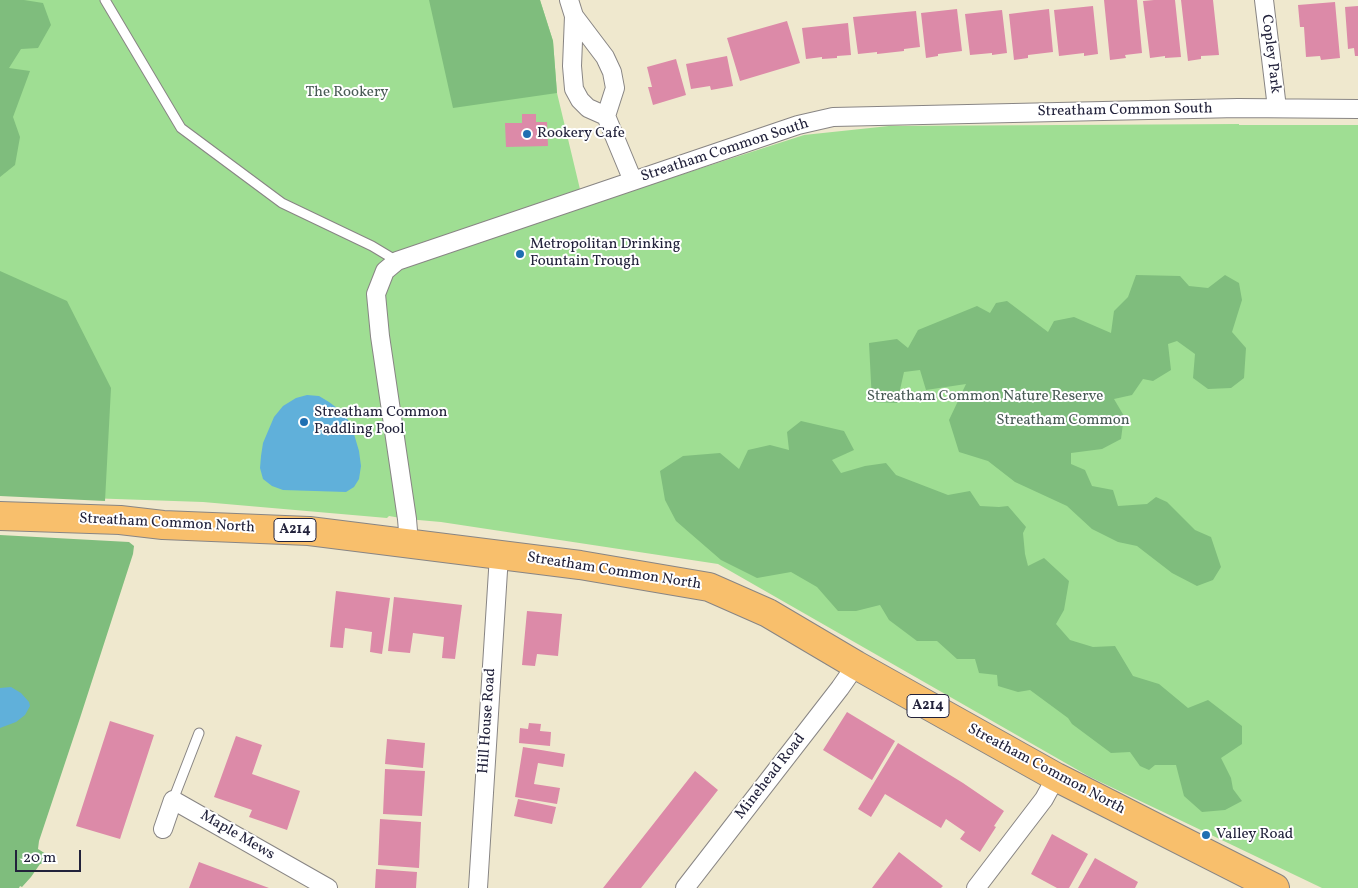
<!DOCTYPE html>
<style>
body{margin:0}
#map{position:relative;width:1358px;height:888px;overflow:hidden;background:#efe8ce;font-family:Vollkorn,serif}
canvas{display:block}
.scale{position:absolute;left:15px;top:850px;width:66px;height:22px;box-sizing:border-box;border:2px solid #22223b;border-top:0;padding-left:6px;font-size:15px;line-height:18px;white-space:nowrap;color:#22223b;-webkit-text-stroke:4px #fff;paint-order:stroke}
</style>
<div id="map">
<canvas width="1358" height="888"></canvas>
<div class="scale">20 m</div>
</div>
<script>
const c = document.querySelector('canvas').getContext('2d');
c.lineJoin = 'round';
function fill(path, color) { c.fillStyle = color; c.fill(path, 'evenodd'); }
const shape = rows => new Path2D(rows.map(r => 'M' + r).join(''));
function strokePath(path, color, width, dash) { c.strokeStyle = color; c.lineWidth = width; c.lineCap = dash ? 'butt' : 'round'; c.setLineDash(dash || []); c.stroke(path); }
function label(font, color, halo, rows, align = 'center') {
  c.font = font + ' Vollkorn,serif'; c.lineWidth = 4; c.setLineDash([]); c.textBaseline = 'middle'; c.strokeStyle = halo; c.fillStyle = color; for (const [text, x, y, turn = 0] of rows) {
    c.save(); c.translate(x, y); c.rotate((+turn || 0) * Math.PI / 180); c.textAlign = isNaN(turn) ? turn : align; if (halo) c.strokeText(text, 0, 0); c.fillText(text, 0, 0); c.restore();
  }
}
fill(shape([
 [0,0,540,0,553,41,557,93,584,206,804,135,889,126,1239,124,1239,125,1358,125,1358,888,1322,888,1090,777,718,564,441,522,407,519,389,516,387,518,203,502,0,495]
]), '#9fde93');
fill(shape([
 [0,0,24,0,43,3,51,25,38,48,21,49,9,68,30,71,13,117,20,137,15,165,0,177],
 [429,0,540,0,553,41,557,93,453,108],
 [0,271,67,301,111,388,105,501,0,496],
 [1136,275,1180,276,1189,286,1208,288,1225,275,1239,283,1242,300,1232,332,1246,348,1244,378,1231,388,1208,389,1193,378,1195,354,1177,341,1168,344,1171,370,1153,381,1143,379,1132,395,1114,399,1124,416,1121,439,1102,449,1071,453,1071,464,1085,470,1092,486,1113,490,1118,506,1147,504,1156,497,1167,502,1195,530,1211,537,1221,567,1213,580,1197,586,1172,573,1137,546,1118,542,1092,529,1067,506,1015,482,988,461,959,452,949,420,966,384,926,390,920,370,904,372,897,403,872,402,869,343,897,339,908,348,918,330,977,306,990,313,996,303,1007,301,1048,332,1054,321,1074,317,1111,333,1114,311,1128,297],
 [801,421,844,431,854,450,832,460,841,473,865,466,886,463,896,475,948,495,970,491,980,506,999,507,1008,506,1026,527,1023,533,1025,554,1028,566,1044,558,1069,581,1064,610,1056,624,1070,640,1093,647,1115,646,1133,676,1159,684,1188,708,1208,700,1242,726,1242,744,1221,758,1231,778,1233,789,1242,801,1225,810,1202,812,1184,796,1176,765,1155,765,1149,770,1140,766,1130,752,1111,753,1072,724,1068,718,1030,690,1018,692,998,686,997,675,979,673,975,659,957,659,937,641,917,641,889,620,880,605,856,611,838,611,817,587,791,572,757,578,721,560,676,521,665,500,660,471,683,456,720,453,739,469,748,450,770,445,789,450,787,432],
 [0,535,129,542,134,546,133,554,80,718,39,841,38,849,46,854,42,864,40,864,31,877,22,887,20,886,19,888,0,888]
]), '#7fbd7d');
fill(shape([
 [307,395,319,396,329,402,341,411,351,424,359,451,361,466,359,479,354,487,346,492,283,490,272,486,263,479,260,468,261,456,263,443,274,417,283,406,296,398],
 [11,687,21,693,29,702,30,706,25,715,16,722,0,728,0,688]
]), '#60b0da');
fill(shape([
 [1104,0,1137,0,1142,53,1125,55,1126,58,1110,60],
 [1154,0,1175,0,1181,57,1165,58,1165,56,1150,58,1143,1],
 [1181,0,1213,0,1219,55,1201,56,1201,59,1188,61],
 [1335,2,1340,58,1321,60,1320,56,1306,57,1304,27,1300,27,1298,5],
 [1093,6,1098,54,1084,56,1084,53,1059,56,1054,10],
 [1358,6,1358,56,1355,56,1354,48,1348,49,1345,7],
 [957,9,962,51,938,54,938,56,926,58,921,13],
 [1049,9,1053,52,1028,55,1028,58,1014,60,1009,14],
 [1002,10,1007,53,992,55,992,53,970,55,965,14],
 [916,11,920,47,904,49,904,51,877,54,877,52,858,54,853,17],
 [787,21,800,63,740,81,727,38],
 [848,23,851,55,837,56,837,58,822,59,822,57,806,59,802,28],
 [727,56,733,86,711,90,710,86,691,89,686,64],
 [676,59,686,95,653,105,648,87,652,87,647,67],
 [522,114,536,114,536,122,547,122,548,146,506,147,505,123,522,123],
 [336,591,390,598,382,654,370,652,372,632,345,628,343,648,330,647],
 [394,597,462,605,455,659,442,658,444,637,413,633,410,653,388,651],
 [527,611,562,614,558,656,537,654,535,666,522,665],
 [847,712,895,741,872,780,823,750],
 [110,721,154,735,120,839,76,826],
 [529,723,541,724,540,731,551,732,550,746,519,743,520,728,528,729],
 [236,736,262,745,252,774,300,791,287,830,249,817,252,810,214,797],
 [387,739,425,743,423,768,385,764],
 [898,743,963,783,1004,811,994,826,996,827,980,852,960,839,965,832,946,819,941,828,885,794,871,817,858,809],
 [523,747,565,754,563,767,538,763,534,784,560,788,557,804,515,797],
 [385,769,425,771,422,816,383,814],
 [695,771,718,790,641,888,603,888],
 [518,799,556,807,552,824,514,816],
 [380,819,421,822,419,868,378,865],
 [1052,834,1088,854,1069,888,1057,888,1031,874],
 [899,852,943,886,941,888,872,888],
 [1095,858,1138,882,1135,888,1078,888],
 [199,862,269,888,189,888],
 [376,869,417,872,416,888,375,888]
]), '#dc8aa8');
const lane = shape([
 [105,0,181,128,282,203,372,246,397,261],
 [173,800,199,733]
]);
const street = shape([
 [569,0,574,16,572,66,574,89,580,100,588,108,606,116],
 [1264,0,1277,108],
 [574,16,605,57,612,72,615,88,606,116,633,181],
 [409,543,407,519,380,336,376,294,385,271,397,261,798,125,833,117,1238,108,1358,109],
 [163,829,173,800,328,888],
 [478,888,499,555],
 [685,888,840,688,856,665],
 [976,888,1044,799,1056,777]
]);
const primary = shape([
 [0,516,120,520,163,525,309,531,580,565,709,587,768,613,856,665,1056,777,1275,888]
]);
strokePath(lane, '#888584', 11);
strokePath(street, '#888584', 20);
strokePath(primary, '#888584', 30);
strokePath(lane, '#fff', 9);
strokePath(street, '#fff', 18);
strokePath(primary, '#f8bf6c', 28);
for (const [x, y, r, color] of [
 [527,134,5,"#1f6fb2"],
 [520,254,5,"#1f6fb2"],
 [304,422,5,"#1f6fb2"],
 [1206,835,5,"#1f6fb2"]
]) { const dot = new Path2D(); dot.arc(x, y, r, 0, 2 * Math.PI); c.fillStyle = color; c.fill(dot); strokePath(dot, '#fff', 2); }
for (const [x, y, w] of [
 [295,530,42],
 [928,706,42]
]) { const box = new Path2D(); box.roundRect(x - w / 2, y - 11.5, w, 23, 4); c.fillStyle = '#fff'; c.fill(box); strokePath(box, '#22223b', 1); }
label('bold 14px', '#22223b', null, [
 ["A214",295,530],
 ["A214",928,706]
]);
label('15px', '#22223b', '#fff', [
 ["Copley Park",1270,54,83],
 ["Streatham Common South",1125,111,-1],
 ["Streatham Common South",725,151,-18],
 ["Streatham Common North",167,524,3],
 ["Streatham Common North",614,572,9],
 ["Hill House Road",488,721,-86],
 ["Streatham Common North",1046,770,28],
 ["Minehead Road",771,777,-52],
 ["Maple Mews",237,836,30]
]);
label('15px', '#485a55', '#fff', [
 ["The Rookery",347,93],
 ["Streatham Common Nature Reserve",985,397],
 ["Streatham Common",1063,421]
]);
label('15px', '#22223b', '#fff', [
 ["Rookery Cafe",537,134],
 ["Metropolitan Drinking",530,245],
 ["Fountain Trough",530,262],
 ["Streatham Common",314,413],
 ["Paddling Pool",314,430],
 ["Valley Road",1216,835]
], 'left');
</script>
